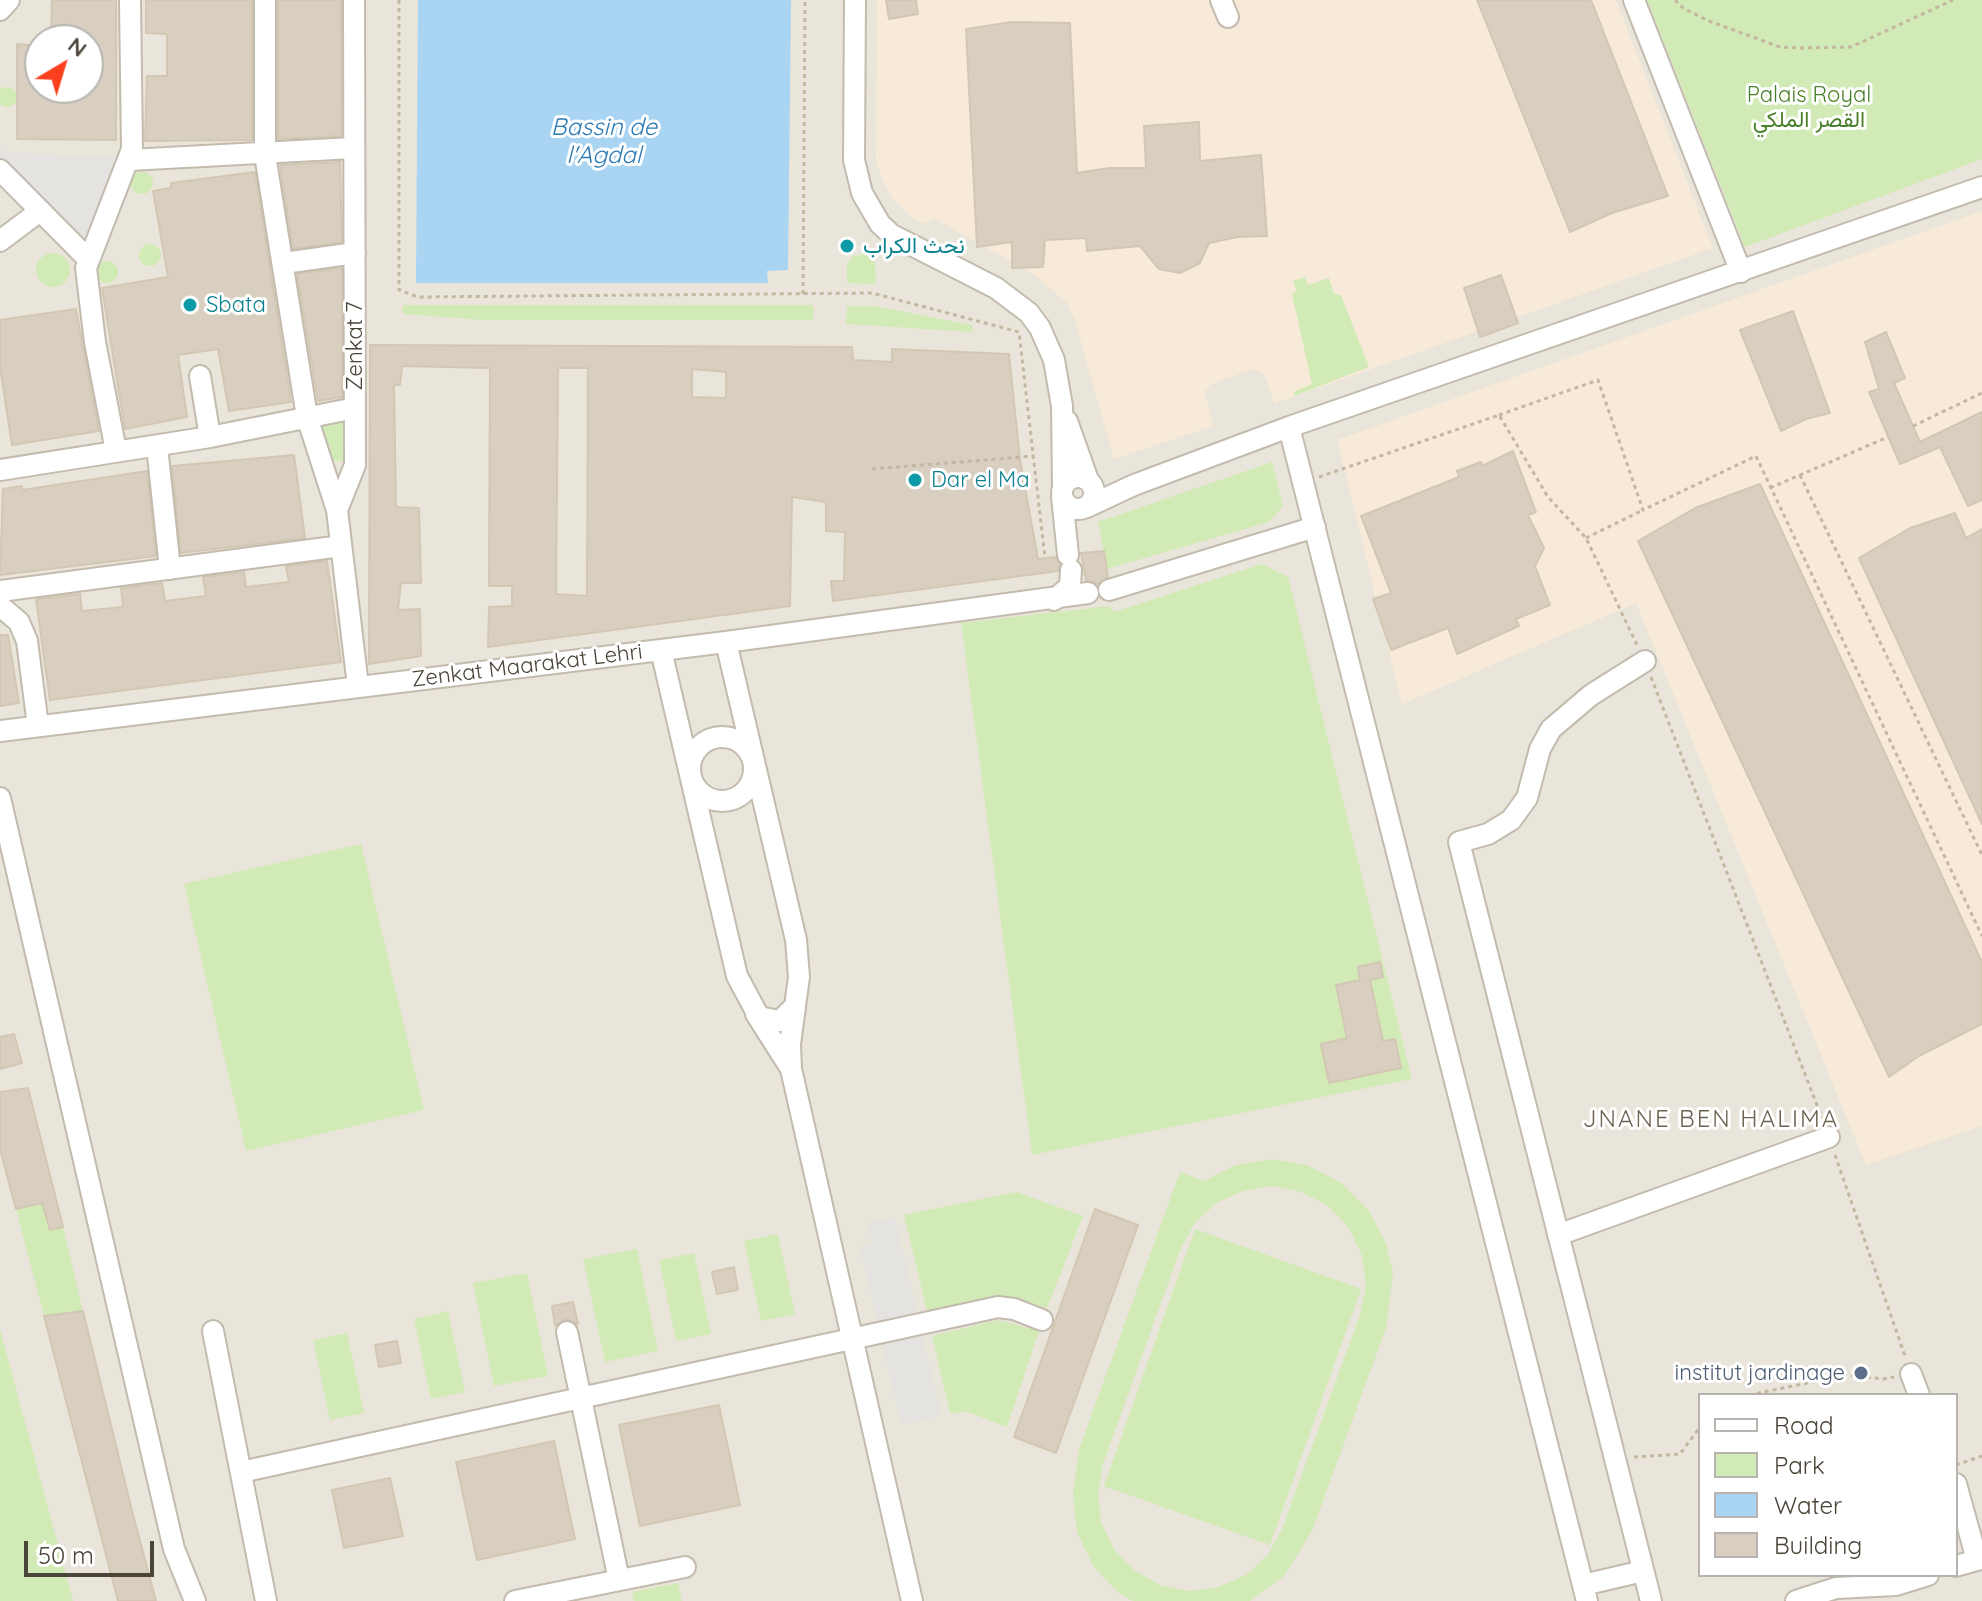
<!DOCTYPE html>
<meta charset="utf-8">
<style>
body{margin:0}
#map{position:relative;width:1982px;height:1601px;overflow:hidden;background:#f6f3ec;font-family:Quicksand,sans-serif}
canvas{display:block}
.legend{position:absolute;left:1698px;top:1393px;width:260px;height:184px;box-sizing:border-box;background:#fff;border:2px solid #b7b4b0;margin:0;padding:10px 14px;list-style:none;font-size:24px;color:#4b4439}
.legend li{display:flex;align-items:center;gap:16px;height:40px}
.legend b{width:40px;border:2px solid #b7b4b0}
.north{position:absolute;left:24px;top:24px;width:80px;height:80px;box-sizing:border-box;background:#fff;border:2px solid #b7b4b0;border-radius:50%;rotate:38deg;font-size:22px;font-weight:700;line-height:32px;text-align:center;color:#4b4439}
.north::after{content:'';display:block;margin:auto;width:28px;height:36px;background:#fc3f1d;clip-path:polygon(50% 0,100% 100%,50% 72%,0 100%)}
.scale{position:absolute;left:24px;top:1541px;width:130px;height:36px;box-sizing:border-box;border:4px solid #4b4439;border-top:0;padding-left:10px;font-size:24px;line-height:28px;white-space:nowrap;color:#4b4439;-webkit-text-stroke:6px #fff;paint-order:stroke}
</style>
<div id="map">
<canvas width="1982" height="1601"></canvas>
<ul class="legend">
<li><b style="height:10px;background:#fff"></b>Road</li>
<li><b style="height:22px;background:#d2eab5"></b>Park</li>
<li><b style="height:22px;background:#a9d4f2"></b>Water</li>
<li><b style="height:22px;background:#d8cfc1"></b>Building</li>
</ul>
<div class="north">N</div>
<div class="scale">50 m</div>
</div>
<script>
const c = document.querySelector('canvas').getContext('2d');
c.lineJoin = 'round';
function fill(path, color) { c.fillStyle = color; c.fill(path, 'evenodd'); }
const shape = rows => new Path2D(rows.map(r => 'M' + r).join(''));
function strokePath(path, color, width, dash) { c.strokeStyle = color; c.lineWidth = width; c.lineCap = dash ? 'butt' : 'round'; c.setLineDash(dash || []); c.stroke(path); }
function label(font, color, halo, rows, align = 'center') {
  c.font = font + ' Quicksand,Vazirmatn,sans-serif'; c.lineWidth = 6; c.setLineDash([]); c.textBaseline = 'middle'; c.strokeStyle = halo; c.fillStyle = color; for (const [text, x, y, turn = 0] of rows) {
    c.save(); c.translate(x, y); c.rotate((+turn || 0) * Math.PI / 180); c.textAlign = isNaN(turn) ? turn : align; if (halo) c.strokeText(text, 0, 0); c.fillText(text, 0, 0); c.restore();
  }
}
fill(shape([
 [0,0,1982,0,1982,1601,0,1601],
 [40,40,88,40,88,88,40,88],
 [1700,1395,1956,1395,1956,1575,1700,1575]
]), '#eae5da');
fill(shape([
 [877,0,1616,0,1713,248,1275,403,1264,375,1254,369,1211,384,1205,392,1213,426,1114,459,1074,317,1066,302,1032,273,933,218,925,224,913,218,892,198,883,181,876,162],
 [1982,211,1982,1126,1866,1165,1636,603,1402,704,1337,440]
]), '#f7ead8');
fill(shape([
 [1647,0,1982,0,1982,159,1745,247],
 '-3 97a10 10 0 1 1 20 0a10 10 0 1 1-20 0Z',
 '131 183a11 11 0 1 1 22 0a11 11 0 1 1-22 0Z',
 '139 255a11 11 0 1 1 22 0a11 11 0 1 1-22 0Z',
 '36 270a17 17 0 1 1 34 0a17 17 0 1 1-34 0Z',
 [867,254,875,260,876,284,847,283,847,264,853,256],
 '96 272a11 11 0 1 1 22 0a11 11 0 1 1-22 0Z',
 [1305,277,1308,285,1329,278,1334,294,1341,295,1369,367,1294,396,1294,392,1312,384,1292,294,1297,291,1293,281],
 [403,305,813,305,813,320,483,320,403,314],
 [847,306,875,306,972,325,973,332,846,324],
 [324,417,347,420,345,461,334,461,330,455,330,445,323,441,319,426],
 [1272,462,1283,506,1269,522,1107,569,1098,522],
 [1262,564,1288,577,1412,1079,1032,1155,961,623,1109,606,1114,612],
 [361,844,424,1110,246,1151,184,884],
 [1272,1159,1307,1165,1342,1183,1369,1211,1386,1243,1393,1272,1386,1328,1312,1531,1284,1576,1250,1601,1133,1601,1119,1593,1093,1566,1077,1532,1073,1495,1079,1449,1180,1172,1204,1181,1236,1165],
 [1272,1186,1302,1192,1328,1206,1349,1228,1362,1256,1366,1286,1360,1315,1282,1529,1268,1555,1246,1575,1218,1587,1189,1591,1160,1585,1134,1570,1114,1549,1101,1522,1098,1493,1103,1464,1180,1250,1194,1224,1216,1203,1243,1191],
 [1016,1192,1083,1216,1047,1308,1018,1298,998,1296,927,1311,904,1215],
 [42,1203,50,1230,63,1227,83,1311,44,1316,16,1209],
 [1195,1229,1361,1289,1270,1545,1104,1486],
 [778,1234,795,1314,761,1321,744,1241],
 [637,1249,658,1351,605,1362,583,1259],
 [694,1253,711,1334,676,1341,659,1260],
 [527,1273,548,1376,494,1386,473,1283],
 [448,1311,465,1392,431,1399,414,1319],
 [998,1320,1039,1331,1007,1427,968,1412,950,1413,932,1336],
 [0,1329,73,1601,0,1601],
 [347,1333,364,1413,330,1420,313,1340],
 [678,1583,682,1601,634,1601,632,1592]
]), '#d2eab5');
fill(shape([
 [0,145,8,153,122,157,85,244,0,158],
 [895,1217,941,1416,901,1425,860,1247,872,1244,868,1223]
]), '#e5e3e0');
fill(shape([
 [418,0,791,0,788,270,767,271,768,283,416,283]
]), '#a9d4f2');
const building = shape([
 [52,0,116,0,116,140,17,139,17,44,40,46,40,88,88,88,88,40,51,40,52,0],
 [146,0,252,0,252,140,145,141,147,76,167,76,167,34,146,33,146,0],
 [278,0,341,0,341,136,278,139,278,0],
 [886,0,916,0,918,14,889,19,886,0],
 [1477,0,1591,0,1668,196,1612,213,1570,232,1477,0],
 [1012,22,1070,23,1077,173,1109,168,1146,168,1144,126,1199,122,1200,161,1261,155,1267,236,1237,237,1209,243,1200,263,1180,273,1159,269,1140,246,1087,251,1086,238,1045,240,1043,267,1012,268,1012,242,977,247,966,29,1012,22],
 [340,162,342,242,293,249,280,165,340,162],
 [255,172,291,402,229,411,218,349,178,355,187,417,125,429,102,288,168,277,153,191,171,188,171,183,255,172],
 [342,268,342,397,318,401,297,274,342,268],
 [1501,275,1518,323,1480,337,1464,288,1501,275],
 [76,309,99,431,12,445,0,367,0,320,76,309],
 [1793,311,1830,413,1806,419,1781,431,1740,330,1793,311],
 [1886,332,1905,378,1894,383,1920,442,1982,412,1982,500,1968,506,1940,447,1900,464,1869,392,1879,389,1865,342,1886,332],
 [370,345,852,347,853,360,892,362,892,349,1009,354,1020,460,1038,559,1055,557,1060,564,1058,571,833,601,831,581,844,581,845,532,826,531,826,502,792,497,790,606,488,647,489,607,512,606,512,586,489,586,490,368,402,366,400,385,394,385,396,507,419,508,421,583,401,583,398,610,420,609,421,656,369,664,370,345],
 [558,368,588,368,587,596,556,594,558,368],
 [692,369,726,372,726,398,692,397,692,369],
 [1513,451,1536,512,1528,515,1544,548,1535,566,1550,605,1516,619,1519,626,1457,654,1448,628,1391,650,1373,599,1391,593,1361,516,1459,477,1457,471,1481,462,1482,466,1513,451],
 [294,455,305,538,181,553,172,466,294,455],
 [147,471,156,556,0,575,3,489,22,486,22,490,147,471],
 [1760,484,1982,962,1982,1024,1919,1056,1889,1077,1638,541,1695,508,1760,484],
 [1955,513,1966,538,1982,529,1982,824,1859,558,1910,528,1955,513],
 [1104,551,1108,577,1098,584,1086,580,1081,553,1104,551],
 [327,561,341,662,50,700,36,599,80,594,82,611,123,607,121,588,162,583,165,601,206,596,203,577,244,572,246,587,289,582,286,566,327,561],
 [0,635,8,635,19,703,0,706,0,635],
 [1380,962,1383,977,1370,980,1383,1041,1395,1039,1401,1068,1329,1083,1321,1044,1347,1038,1336,985,1360,980,1358,967,1380,962],
 [14,1034,22,1063,0,1069,0,1037,14,1034],
 [28,1088,63,1227,50,1230,42,1203,16,1209,0,1149,0,1092,28,1088],
 [1095,1209,1138,1225,1056,1453,1014,1437,1095,1209],
 [734,1267,738,1290,717,1294,712,1272,734,1267],
 [573,1302,578,1324,565,1319,555,1326,552,1306,573,1302],
 [83,1311,132,1511,156,1601,118,1601,44,1316,83,1311],
 [397,1341,401,1363,379,1367,375,1345,397,1341],
 [719,1405,740,1505,640,1526,619,1425,719,1405],
 [554,1441,575,1539,477,1560,456,1462,554,1441],
 [390,1478,403,1536,344,1548,332,1490,390,1478]
]);
fill(building, '#d8cfc1');
strokePath(building, '#d3c7b4', 2);
const minor = shape([
 [265,0,265,155,307,417,337,510],
 [354,0,355,465,337,510,358,686],
 [855,0,854,160,862,193,880,224,892,235,996,288,1029,313,1040,328,1054,360,1062,406,1063,486],
 [1221,0,1228,17],
 [1634,0,1741,272],
 [0,10,9,0],
 [129,160,353,148],
 [0,170,88,259],
 [0,241,40,211],
 [284,263,355,253],
 [200,376,210,437],
 [1067,421,1088,480],
 [1289,427,1587,1601],
 [157,446,170,569],
 [116,451,95,342,86,268,132,149,130,0],
 [0,470,210,437,355,408],
 '1062 493a16 16 0 1 1 32 0a16 16 0 1 1-32 0Z',
 [1062,497,1068,555],
 [1087,507,1134,485,1289,427,1982,187],
 [1109,590,1315,527],
 [0,591,341,546],
 [1054,600,1070,586,1071,570],
 [0,606,19,622,27,641,38,726],
 [661,650,737,976,759,1017,780,1021,795,1006,799,977,796,940,726,642],
 [1645,661,1591,695,1551,729,1540,749,1527,798,1511,820,1488,834,1459,842,1651,1601],
 [0,731,726,642,1088,593],
 '690 769a32 32 0 1 1 64 0a32 32 0 1 1-64 0Z',
 [0,798,174,1549,195,1601],
 [756,1014,791,1069,790,1044,795,1007],
 [791,1069,912,1601],
 [1558,1235,1829,1137],
 [213,1331,266,1601],
 [567,1332,619,1580],
 [1911,1374,1919,1395],
 [241,1472,998,1307,1014,1309,1042,1320],
 [1956,1484,1977,1560,1956,1566],
 [1583,1585,1643,1571],
 [515,1601,685,1567],
 [1796,1601,1836,1588,1896,1585,1928,1575]
]);
strokePath(minor, '#c2bbae', 24);
strokePath(shape([
 [399,0,399,290,418,297,872,293,1019,332,1045,558],
 [1675,0,1683,8,1709,21,1780,47,1800,48,1851,47,1953,0],
 [803,294,805,0],
 [1499,415,1598,380,1643,510,1756,456,1982,936],
 [1913,426,1982,393],
 [872,469,1034,456],
 [1800,475,1982,855],
 [1319,477,1499,415,1548,497,1586,538,1637,645],
 [1770,488,1888,437],
 [1586,538,1643,510],
 [1651,677,1822,1118],
 [1835,1155,1905,1356],
 [1749,1395,1846,1375,1883,1379,1894,1377],
 [1634,1457,1680,1454,1700,1427],
 [1956,1465,1982,1456]
]), '#c4b79f', 3, [4, 4]);
strokePath(minor, '#fff', 20);
for (const [x, y, r, color] of [
 [847,246,8,"#0f9aa8"],
 [190,305,8,"#0f9aa8"],
 [915,480,8,"#0f9aa8"],
 [1861,1373,8,"#5c6f8a"]
]) { const dot = new Path2D(); dot.arc(x, y, r, 0, 2 * Math.PI); c.fillStyle = color; c.fill(dot); strokePath(dot, '#fff', 3); }
label('22px', '#4a7f2a', '#fff', [
 ["Palais Royal",1809,95],
 ["القصر الملكي",1809,120]
]);
label('22px', '#0d838f', '#fff', [
 ["نحث الكراب",863,246],
 ["Sbata",206,305],
 ["Dar el Ma",931,480]
], 'left');
label('22px', '#4b4439', '#fff', [
 ["Zenkat 7",355,346,-90],
 ["Zenkat Maarakat Lehri",527,666,-7]
]);
label('22px', '#4e5e75', '#fff', [
 ["institut jardinage",1845,1373]
], 'right');
label('italic 24px', '#2e7ab2', '#fff', [
 ["Bassin de",604,128],
 ["l'Agdal",604,156]
]);
c.letterSpacing = '2px';
label('24px', '#6e6250', '#fff', [
 ["JNANE BEN HALIMA",1711,1120]
]);
c.letterSpacing = '0px';
</script>
